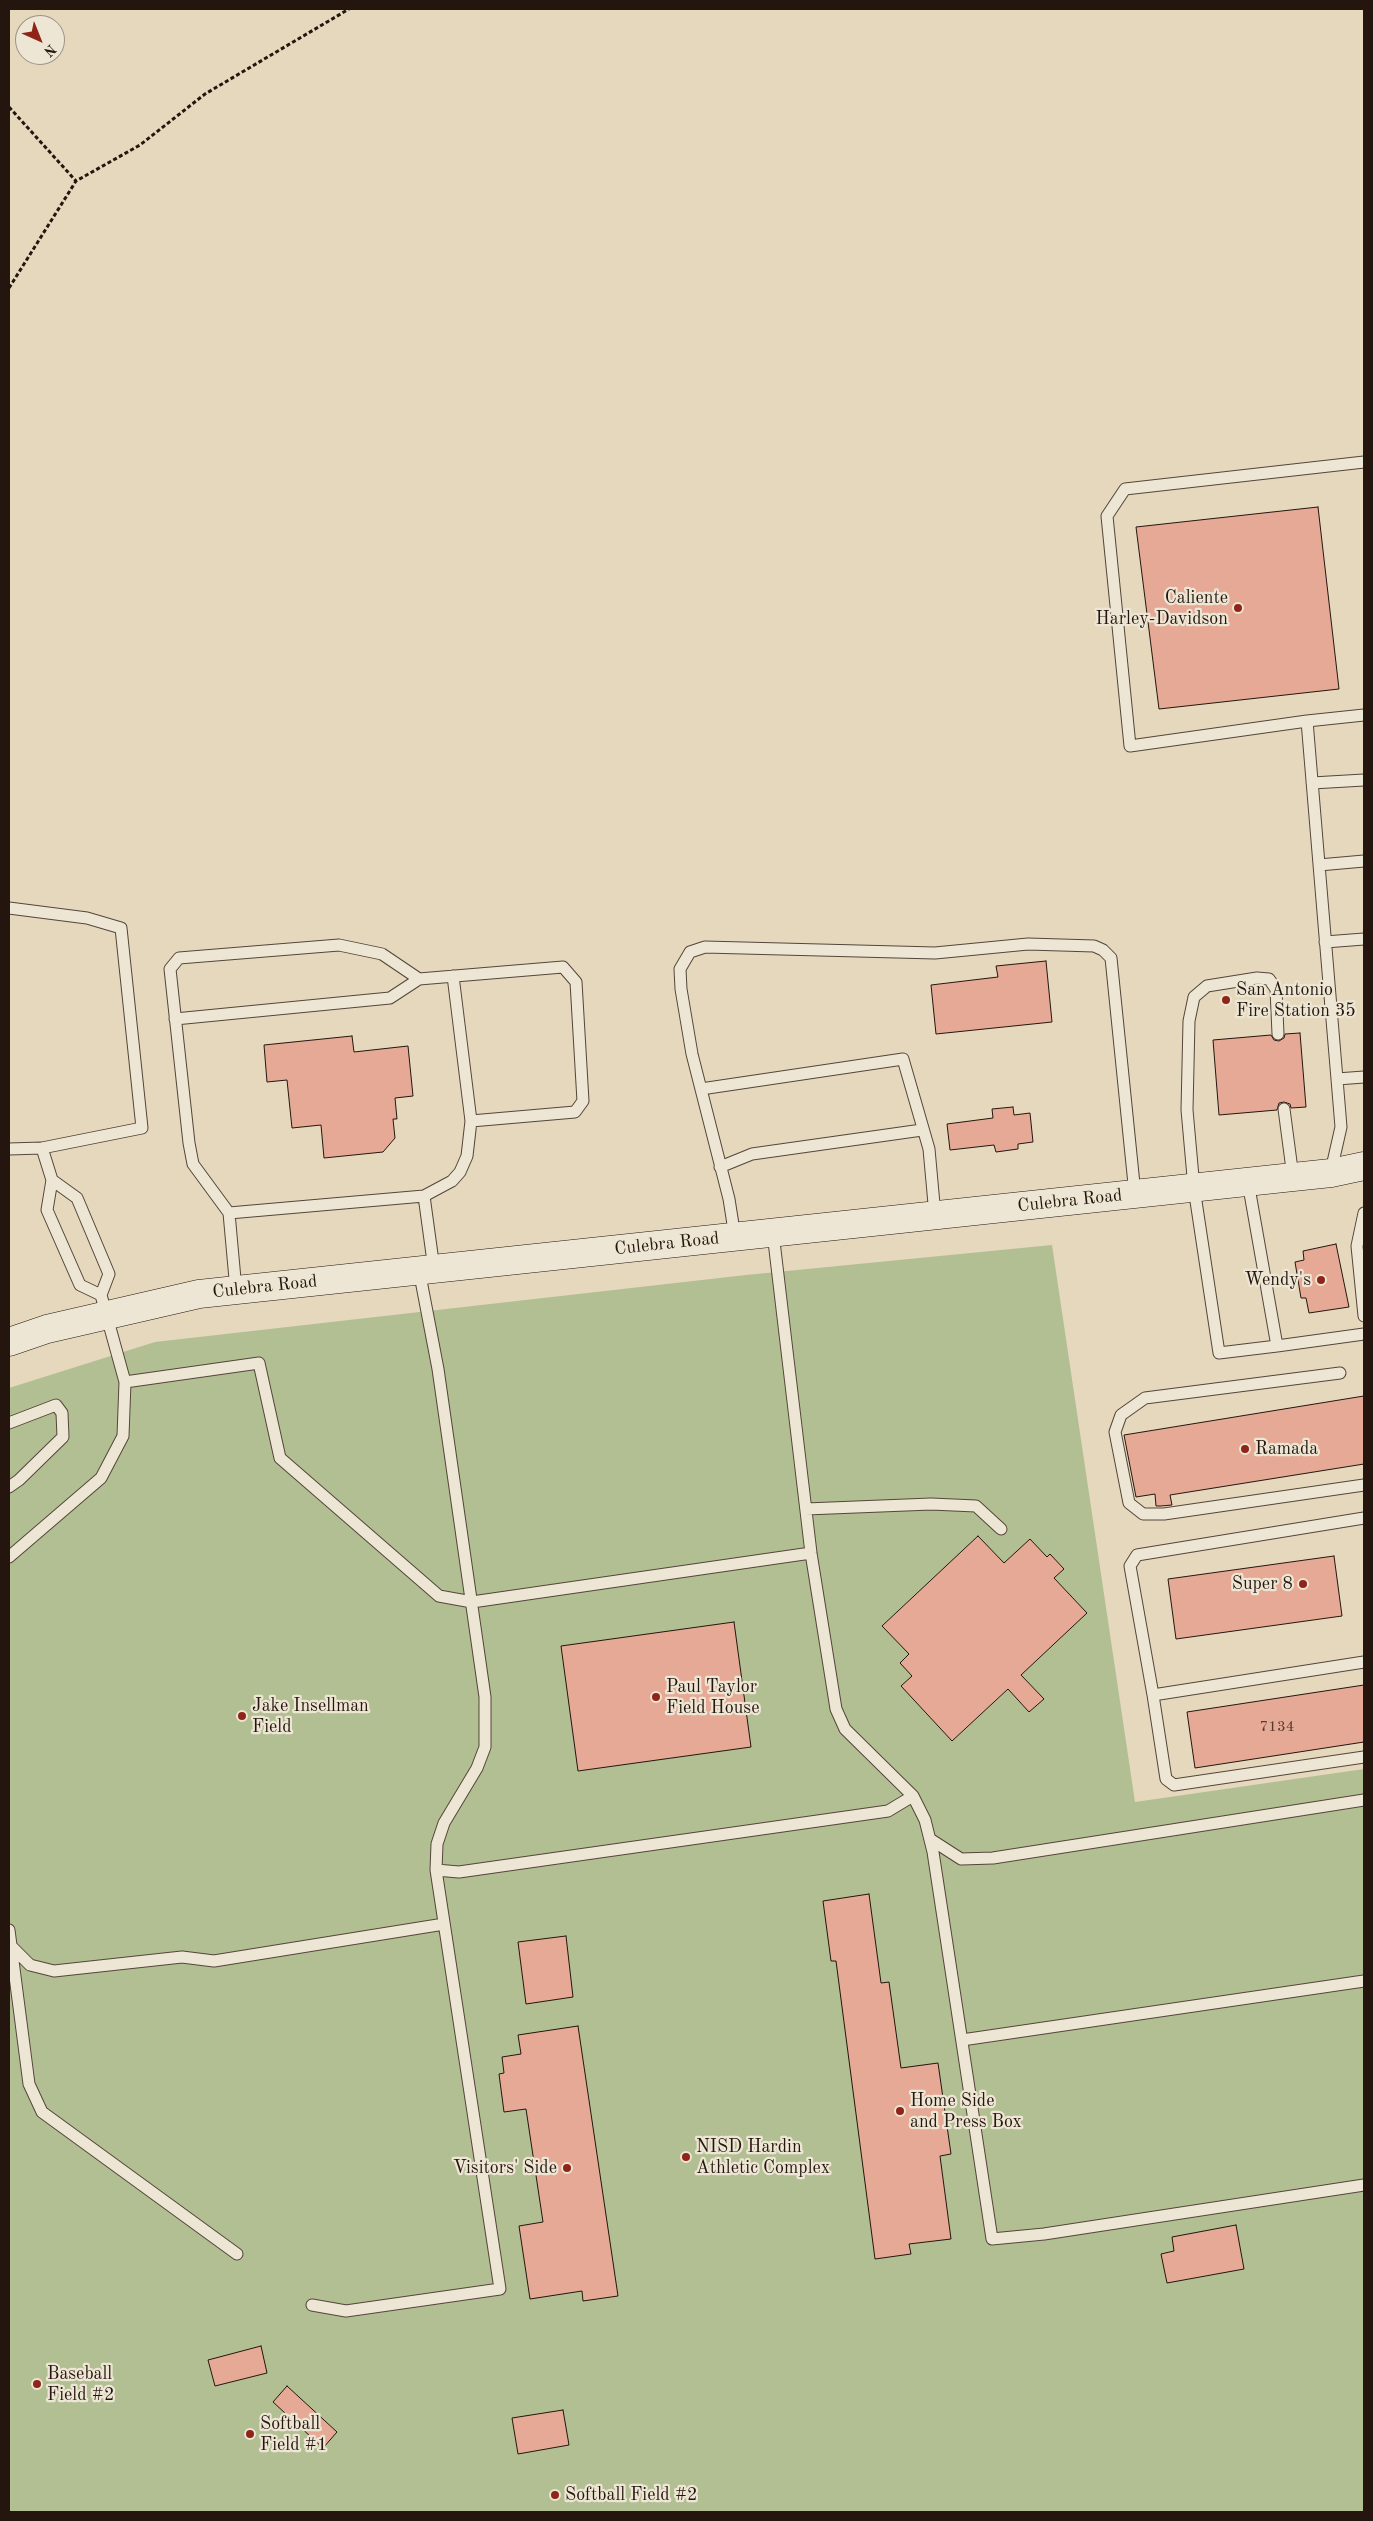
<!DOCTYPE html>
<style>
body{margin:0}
#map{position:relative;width:1373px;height:2521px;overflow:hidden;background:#e5d8bd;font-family:"Old Standard TT",serif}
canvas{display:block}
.frame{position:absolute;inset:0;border:10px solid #24160e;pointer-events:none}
.north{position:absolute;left:15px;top:15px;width:50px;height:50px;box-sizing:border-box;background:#eee6d4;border:1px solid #9d9385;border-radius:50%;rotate:136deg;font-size:14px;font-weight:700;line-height:20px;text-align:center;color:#24160e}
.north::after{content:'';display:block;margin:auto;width:18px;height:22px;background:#8f2418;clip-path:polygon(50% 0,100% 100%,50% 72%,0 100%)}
</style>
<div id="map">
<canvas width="1373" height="2521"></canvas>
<div class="frame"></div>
<div class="north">N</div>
</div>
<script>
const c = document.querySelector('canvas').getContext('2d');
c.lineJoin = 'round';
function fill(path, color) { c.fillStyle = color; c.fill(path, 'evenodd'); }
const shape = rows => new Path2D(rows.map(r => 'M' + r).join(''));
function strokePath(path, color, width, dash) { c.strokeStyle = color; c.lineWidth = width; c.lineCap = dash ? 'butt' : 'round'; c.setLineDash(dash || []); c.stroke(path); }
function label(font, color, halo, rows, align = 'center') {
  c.font = font + ' "Old Standard TT",serif'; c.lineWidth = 4.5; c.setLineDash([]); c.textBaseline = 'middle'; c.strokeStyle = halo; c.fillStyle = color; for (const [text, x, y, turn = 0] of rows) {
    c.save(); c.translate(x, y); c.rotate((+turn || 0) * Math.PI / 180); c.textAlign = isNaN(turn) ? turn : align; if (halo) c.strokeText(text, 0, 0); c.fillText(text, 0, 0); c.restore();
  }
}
fill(shape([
 [1052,1245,1135,1802,1364,1769,1364,2512,9,2512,9,1388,155,1342,746,1275]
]), '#b2bf93');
const building = shape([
 [1318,507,1339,689,1159,709,1136,527,1318,507],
 [1046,961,1052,1022,936,1034,931,985,998,977,996,966,1046,961],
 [1300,1033,1306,1107,1291,1108,1290,1104,1284,1102,1279,1103,1277,1110,1219,1115,1213,1040,1271,1035,1274,1040,1279,1041,1284,1038,1285,1034,1300,1033],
 [352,1036,354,1052,408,1046,413,1096,395,1098,397,1119,393,1119,395,1138,383,1152,324,1158,321,1125,292,1128,287,1080,267,1082,264,1045,352,1036],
 [1013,1107,1014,1115,1030,1113,1033,1142,1018,1144,1018,1149,996,1152,994,1145,950,1150,947,1124,993,1118,992,1109,1013,1107],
 [1336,1244,1349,1307,1309,1313,1306,1298,1301,1298,1295,1262,1304,1260,1303,1251,1336,1244],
 [1364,1396,1364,1464,1170,1495,1172,1505,1161,1506,1156,1506,1155,1494,1136,1497,1124,1435,1364,1396],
 [978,1536,1004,1563,1030,1539,1047,1557,1050,1554,1064,1569,1054,1578,1087,1613,1021,1675,1044,1699,1029,1712,1008,1689,952,1741,901,1686,912,1676,900,1663,909,1654,882,1626,978,1536],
 [1334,1556,1342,1616,1176,1639,1168,1579,1334,1556],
 [734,1622,751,1747,578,1771,561,1646,734,1622],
 [1364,1685,1364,1742,1195,1768,1187,1712,1364,1685],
 [869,1894,881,1983,889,1982,901,2068,938,2063,951,2154,940,2156,951,2239,909,2244,911,2254,875,2259,836,1961,831,1961,823,1901,869,1894],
 [566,1936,573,1997,526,2004,518,1942,566,1936],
 [578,2026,618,2296,583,2301,582,2291,530,2299,519,2226,543,2222,526,2109,504,2112,499,2074,504,2073,502,2057,521,2054,518,2035,578,2026],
 [1236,2225,1244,2269,1167,2283,1161,2254,1174,2251,1172,2237,1236,2225],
 [261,2346,267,2373,215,2386,208,2360,261,2346],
 [287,2386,337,2432,323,2448,273,2402,287,2386],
 [563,2410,569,2445,518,2454,512,2418,563,2410]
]);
fill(building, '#e5a996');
strokePath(building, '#24160e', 1);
const service = shape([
 [1307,721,1130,746,1107,516,1125,489,1364,462],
 [1312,783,1364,780],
 [1319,865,1364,861],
 [9,908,87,918,121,928,142,1128,42,1148,52,1180,47,1210,80,1285,101,1295],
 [1325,942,1364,939],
 [453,976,471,1121],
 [175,1019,390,998,419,979],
 [1337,1079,1364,1077],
 [701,1089,903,1059,929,1149,935,1215],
 [1284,1109,1293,1177],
 [9,1149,42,1148],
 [720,1167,752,1154,922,1130],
 [1331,1171,1341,1127,1307,721,1364,715],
 [1248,1182,1277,1346,1364,1334],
 [424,1196,434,1269],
 [229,1213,193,1164,189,1143,170,969,179,958,339,945,382,954,419,979,563,967,576,982,583,1101,575,1112,471,1121,467,1156,460,1172,452,1181,424,1196,229,1213,236,1290],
 [1364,1213,1357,1246,1364,1316],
 [773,1233,811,1553,836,1709,845,1729,913,1796,925,1820,933,1852,992,2239,1044,2234,1364,2185],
 [735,1237,729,1199,692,1054,681,989,680,969,690,952,705,947,935,953,1028,944,1094,946,1103,950,1111,958,1135,1194],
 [1277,1346,1219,1353,1194,1188,1187,1110,1189,1021,1194,997,1207,986,1257,978,1269,979,1276,989,1278,1034],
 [1340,1373,1145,1398,1121,1415,1115,1432,1129,1503,1143,1514,1164,1514,1364,1485],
 [125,1382,259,1363,280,1458,439,1596,472,1602,811,1553],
 [9,1423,56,1405,62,1413,63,1437,19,1480,9,1487],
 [806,1509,931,1504,976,1506,1001,1529],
 [1364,1518,1137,1555,1130,1566,1153,1695,1364,1662],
 [9,1557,101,1478,123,1436,125,1382,101,1295,109,1274,77,1198,52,1180],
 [1153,1695,1166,1779,1174,1785,1364,1757],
 [930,1839,961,1859,993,1858,1364,1800],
 [436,1870,459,1872,888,1811,913,1796],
 [9,1930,29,2084,42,2112,237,2254],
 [11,1946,30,1965,54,1971,182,1957,214,1961,444,1924],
 [962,2040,1364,1981],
 [312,2305,346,2311,500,2289,436,1870,437,1844,444,1823,477,1768,485,1747,485,1697,438,1369,419,1270]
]);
const secondary = shape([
 [9,1342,47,1329,199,1294,1293,1177,1331,1173,1364,1166]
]);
strokePath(service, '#54463a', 13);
strokePath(secondary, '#24160e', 29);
strokePath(shape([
 [9,107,76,181],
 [9,288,76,181,140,145,205,94,349,9]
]), '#24160e', 3, [4, 2.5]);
strokePath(service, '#eee6d4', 11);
strokePath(secondary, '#eee6d4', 28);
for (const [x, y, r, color] of [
 [1238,608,5,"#8f2418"],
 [1226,1000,5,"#8f2418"],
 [1321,1280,5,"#8f2418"],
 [1245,1449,5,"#8f2418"],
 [1303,1584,5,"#8f2418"],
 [656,1697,5,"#8f2418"],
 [242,1716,5,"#8f2418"],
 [900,2111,5,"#8f2418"],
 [686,2157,5,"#8f2418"],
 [567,2168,5,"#8f2418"],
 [37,2384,5,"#8f2418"],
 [250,2434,5,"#8f2418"],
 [555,2495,5,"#8f2418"]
]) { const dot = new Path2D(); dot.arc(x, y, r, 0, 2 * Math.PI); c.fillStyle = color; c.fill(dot); strokePath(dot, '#eee6d4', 2); }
label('15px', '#543b30', null, [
 ["7134",1277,1727]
]);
label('18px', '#24160e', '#eee6d4', [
 ["Caliente",1228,598,"right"],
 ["Harley-Davidson",1228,619,"right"],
 ["San Antonio",1236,990],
 ["Fire Station 35",1236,1011],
 ["Wendy's",1311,1280,"right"],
 ["Ramada",1255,1449],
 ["Super 8",1293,1584,"right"],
 ["Paul Taylor",666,1687],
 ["Field House",666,1708],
 ["Jake Insellman",252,1706],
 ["Field",252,1727],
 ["Home Side",910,2101],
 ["and Press Box",910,2122],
 ["NISD Hardin",696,2147],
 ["Athletic Complex",696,2168],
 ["Visitors' Side",557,2168,"right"],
 ["Baseball",47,2374],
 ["Field #2",47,2395],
 ["Softball",260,2424],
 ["Field #1",260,2445],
 ["Softball Field #2",565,2495]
], 'left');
label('18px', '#24160e', '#eee6d4', [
 ["Culebra Road",1070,1201,-6],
 ["Culebra Road",667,1244,-6],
 ["Culebra Road",265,1287,-6]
]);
</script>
